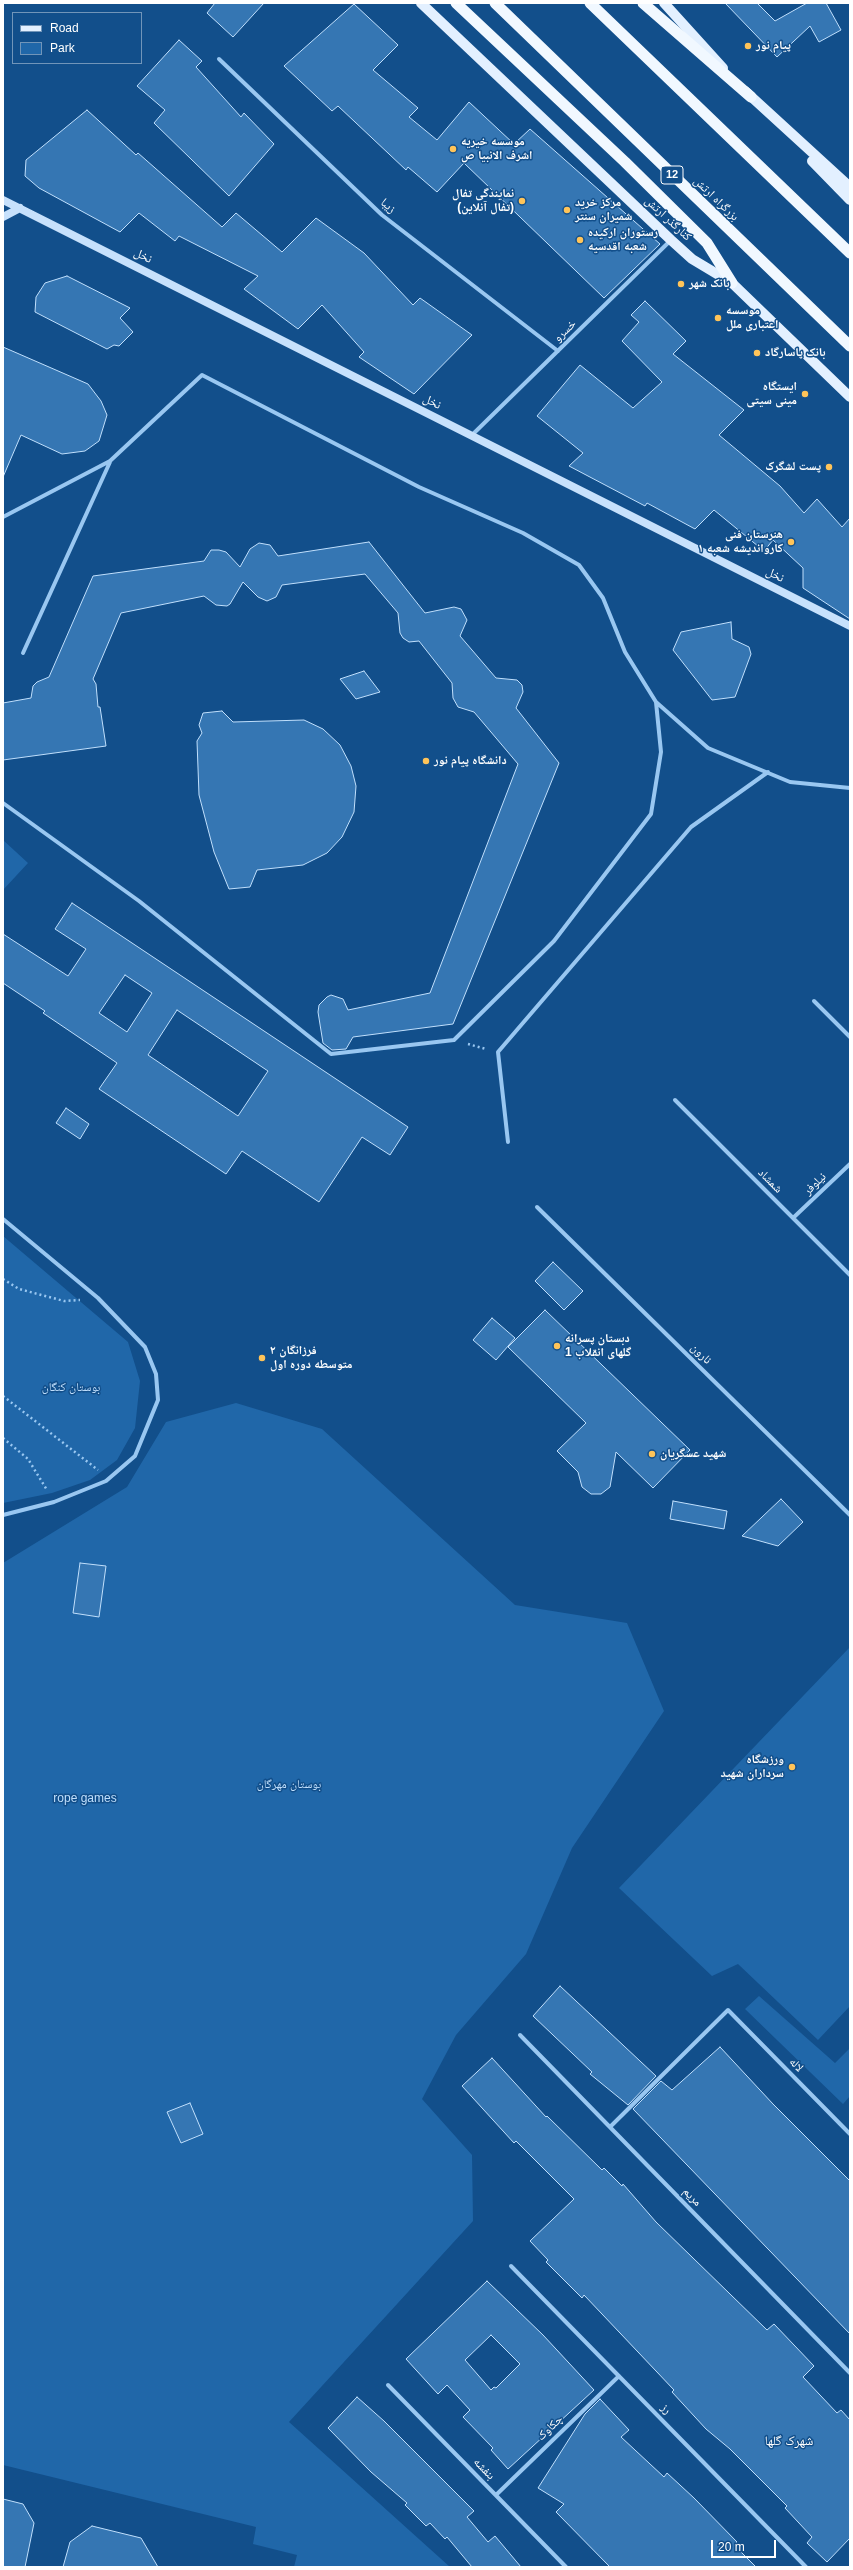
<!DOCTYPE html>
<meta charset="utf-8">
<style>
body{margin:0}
#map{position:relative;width:853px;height:2570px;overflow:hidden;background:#124f8b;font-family:Helvetica,sans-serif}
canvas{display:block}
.frame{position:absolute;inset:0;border:4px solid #fff;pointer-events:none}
.legend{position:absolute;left:12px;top:12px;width:130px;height:52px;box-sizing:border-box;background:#124f8b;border:1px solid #7195b9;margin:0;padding:5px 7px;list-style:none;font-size:12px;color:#fff}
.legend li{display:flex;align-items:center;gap:8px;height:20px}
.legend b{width:20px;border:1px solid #7195b9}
.scale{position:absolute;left:711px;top:2540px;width:65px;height:18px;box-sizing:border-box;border:2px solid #fff;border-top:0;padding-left:5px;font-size:12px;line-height:14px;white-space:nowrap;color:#fff;-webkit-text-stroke:3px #124f8b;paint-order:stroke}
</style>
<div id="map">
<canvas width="853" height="2570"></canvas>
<div class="frame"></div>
<ul class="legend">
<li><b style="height:5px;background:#e3f0ff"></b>Road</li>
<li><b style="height:11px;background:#2067a9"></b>Park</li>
</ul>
<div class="scale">20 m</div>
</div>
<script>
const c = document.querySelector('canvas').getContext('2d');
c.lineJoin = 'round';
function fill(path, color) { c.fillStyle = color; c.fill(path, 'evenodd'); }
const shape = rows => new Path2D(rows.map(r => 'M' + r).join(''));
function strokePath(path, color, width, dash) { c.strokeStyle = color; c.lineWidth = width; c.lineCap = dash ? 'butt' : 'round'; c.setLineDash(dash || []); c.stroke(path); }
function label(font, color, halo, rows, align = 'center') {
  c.font = font + ' Helvetica,"Noto Naskh Arabic",sans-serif'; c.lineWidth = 3; c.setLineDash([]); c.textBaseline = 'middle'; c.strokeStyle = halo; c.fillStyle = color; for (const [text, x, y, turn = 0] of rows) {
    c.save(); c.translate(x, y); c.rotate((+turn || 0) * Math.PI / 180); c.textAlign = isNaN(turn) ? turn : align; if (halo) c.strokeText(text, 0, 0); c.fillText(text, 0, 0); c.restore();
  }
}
fill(shape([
 [3,840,28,863,3,890],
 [3,1236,128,1342,140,1381,135,1428,117,1460,90,1480,52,1493,3,1503],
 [236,1403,322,1429,515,1605,627,1623,664,1711,572,1848,526,1954,456,2035,422,2099,472,2155,473,2221,289,2422,450,2567,294,2567,297,2555,253,2544,256,2527,3,2465,3,1563,127,1487,166,1422],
 [850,1647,850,2006,818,2040,738,1964,712,1976,619,1888],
 [759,1996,835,2063,850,2048,850,2096,843,2104,745,2009]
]), '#2067a9');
const building = shape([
 [215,3,264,3,233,37,207,13,215,3],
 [725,3,757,3,775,21,807,3,826,3,841,30,819,42,810,26,777,57,725,3],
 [354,4,398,45,373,70,418,108,409,117,437,140,469,102,514,144,530,129,660,244,604,298,464,163,437,192,408,167,406,170,338,106,332,111,284,66,354,4],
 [179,40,202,61,196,67,241,117,244,113,274,144,229,196,154,123,165,110,137,86,179,40],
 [87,110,136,155,138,153,222,227,236,213,282,252,316,218,364,253,413,305,420,298,472,335,414,394,359,357,364,352,322,305,298,329,244,289,258,276,179,236,175,241,139,213,120,232,39,188,25,176,26,160,87,110],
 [67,276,130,308,120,318,133,332,119,346,114,345,107,349,35,312,36,297,45,283,67,276],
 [645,301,686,341,673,354,744,410,719,435,780,486,804,513,817,499,842,527,850,518,850,619,803,588,803,568,773,540,764,551,714,510,695,529,647,503,645,506,569,466,583,453,537,416,580,365,633,408,662,382,622,341,639,322,631,315,645,301],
 [3,347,88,384,101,401,107,415,99,441,85,451,62,454,21,435,3,477,3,347],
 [369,542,425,613,454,607,461,609,467,620,460,636,496,678,517,680,522,685,523,692,516,708,559,763,453,1024,353,1037,346,1049,332,1050,323,1043,318,1012,319,1005,327,997,331,995,343,999,348,1010,430,993,518,764,474,712,458,707,453,698,452,683,419,641,409,642,403,638,400,633,398,613,365,574,282,585,276,597,267,601,258,597,243,582,230,604,227,606,216,605,204,596,121,613,93,679,96,684,98,707,100,707,106,746,3,760,3,703,31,698,33,686,37,682,49,677,93,576,204,561,211,550,219,550,226,552,240,567,250,549,259,543,270,545,278,556,369,542],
 [731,622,732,639,749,647,751,654,735,697,712,700,673,650,681,632,731,622],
 [364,671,380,692,356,699,340,679,364,671],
 [222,711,233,722,304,720,323,729,340,745,351,766,356,786,354,812,342,837,327,853,303,865,257,870,250,887,229,889,214,852,199,795,197,741,202,733,199,725,203,713,222,711],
 [72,903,408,1127,390,1155,362,1137,319,1202,242,1151,226,1174,99,1089,117,1063,43,1013,45,1011,3,983,3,934,68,976,86,949,55,929,72,903],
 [125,975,152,993,127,1032,99,1013,125,975],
 [177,1010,268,1071,238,1116,148,1055,177,1010],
 [66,1108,89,1124,80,1139,56,1123,66,1108],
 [553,1262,583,1291,564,1310,535,1281,553,1262],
 [545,1310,690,1450,653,1488,616,1452,610,1487,601,1494,591,1494,582,1487,578,1472,557,1451,586,1423,508,1347,545,1310],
 [492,1318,515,1338,496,1360,473,1340,492,1318],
 [781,1499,803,1522,778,1546,742,1536,781,1499],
 [673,1501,727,1511,724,1529,670,1519,673,1501],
 [80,1563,106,1566,99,1617,73,1613,80,1563],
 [560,1986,656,2076,628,2105,590,2074,592,2072,533,2016,560,1986],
 [720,2047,773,2104,850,2181,850,2334,633,2109,661,2081,672,2090,720,2047],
 [492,2058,546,2117,547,2116,602,2170,604,2168,622,2186,623,2184,656,2222,767,2330,774,2324,814,2366,803,2377,837,2413,841,2410,850,2420,850,2538,827,2562,807,2543,812,2537,785,2508,787,2506,730,2449,706,2429,672,2392,674,2390,584,2295,582,2298,546,2262,548,2260,530,2241,574,2199,516,2141,514,2143,462,2086,492,2058],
 [190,2103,203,2134,181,2143,167,2112,190,2103],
 [487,2281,543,2335,594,2390,508,2469,491,2450,493,2448,463,2417,470,2410,447,2385,438,2394,406,2359,487,2281],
 [491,2335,520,2364,496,2388,494,2387,491,2390,465,2360,491,2335],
 [357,2397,384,2421,474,2511,467,2517,488,2542,495,2536,521,2567,472,2567,447,2537,445,2539,430,2523,426,2526,405,2505,407,2503,371,2472,328,2428,357,2397],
 [600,2399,629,2430,621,2437,664,2477,667,2473,694,2498,737,2542,734,2545,756,2567,610,2567,556,2512,564,2504,538,2488,585,2414,600,2399],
 [3,2499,23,2504,34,2523,25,2567,3,2567,3,2499],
 [92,2526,141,2538,158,2567,63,2567,70,2542,92,2526]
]);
fill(building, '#3576b3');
strokePath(building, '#c0dffc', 1);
strokePath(shape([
 [468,1044,486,1049],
 [3,1279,19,1289,64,1301,80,1300],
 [3,1396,98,1470],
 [3,1438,28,1459,47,1490]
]), '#99c7f1', 2.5, [2, 3]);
strokePath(shape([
 [219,59,382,215,558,351],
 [472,435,671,240],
 [3,517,110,461,202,375,419,487,523,533,579,565,603,598,625,652,656,702,708,748,790,782,850,788],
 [23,653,110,462],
 [3,803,139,901,331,1054,454,1040,554,941,651,814,661,752,656,702],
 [814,1001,850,1037],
 [675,1100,850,1275],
 [508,1142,498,1052,691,827,768,772],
 [537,1207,850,1515],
 [793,1218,850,1164],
 [3,1219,98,1298,145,1347,156,1374,158,1400,135,1456,106,1481,54,1502,3,1515],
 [520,2035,850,2373],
 [610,2127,728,2010,850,2134],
 [511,2266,806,2567],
 [388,2385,566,2567],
 [496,2495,619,2376]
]), '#99c7f1', 4);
strokePath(shape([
 [3,200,850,626],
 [3,217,20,208]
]), '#c7e1fc', 8);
strokePath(shape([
 [421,3,671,240,692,259,732,283,850,397],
 [664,3,723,68],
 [745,91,850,187],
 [812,161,850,200]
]), '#e3f0ff', 10);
strokePath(shape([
 [456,3,625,162,707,243,732,283],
 [495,3,850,346],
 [590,3,850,253],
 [643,3,751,97]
]), '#f1f8ff', 11);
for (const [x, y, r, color] of [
 [748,46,4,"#ffc459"],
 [453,149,4,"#ffc459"],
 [522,201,4,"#ffc459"],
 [567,210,4,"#ffc459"],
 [580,240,4,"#ffc459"],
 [681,284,4,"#ffc459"],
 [718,318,4,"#ffc459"],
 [757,353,4,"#ffc459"],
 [805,394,4,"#ffc459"],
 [829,467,4,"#ffc459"],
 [791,542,4,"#ffc459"],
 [426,761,4,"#ffc459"],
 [557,1346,4,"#ffc459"],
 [262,1358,4,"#ffc459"],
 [652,1454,4,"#ffc459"],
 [792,1767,4,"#ffc459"]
]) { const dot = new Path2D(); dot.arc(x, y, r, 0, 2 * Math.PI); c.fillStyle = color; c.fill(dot); strokePath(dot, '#124f8b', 1.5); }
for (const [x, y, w] of [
 [672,175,22]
]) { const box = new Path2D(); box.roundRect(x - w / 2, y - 9, w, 18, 3); c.fillStyle = '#124f8b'; c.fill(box); strokePath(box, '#fff', 1); }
label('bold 11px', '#fff', null, [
 ["12",672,175]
]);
label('bold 12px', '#fff', '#124f8b', [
 ["پیام نور",756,46],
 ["موسسه خیریه",461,142],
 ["اشرف الانبیا ص",461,156],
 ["نمایندگی تفال",514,194,"right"],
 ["(تفال آنلاین)",514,208,"right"],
 ["مرکز خرید",575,203],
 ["شمیران سنتر",575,217],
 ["رستوران‌ ارکیده",588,233],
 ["شعبه اقدسیه",588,247],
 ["بانک شهر",689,284],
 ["موسسه",726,311],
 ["اعتباری ملل",726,325],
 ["بانک پاسارگاد",765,353],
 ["ایستگاه",797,387,"right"],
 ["مینی سیتی",797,401,"right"],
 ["پست لشگرک",821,467,"right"],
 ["هنرستان فنی",783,535,"right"],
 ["کارواندیشه شعبه ۱",783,549,"right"],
 ["دانشگاه پیام نور",434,761],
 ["دبستان پسرانه",565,1339],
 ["گلهای انقلاب 1",565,1353],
 ["فرزانگان ۲",270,1351],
 ["متوسطه دوره اول",270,1365],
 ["شهید عسگریان",660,1454],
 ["ورزشگاه",784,1760,"right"],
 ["سرداران شهید",784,1774,"right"]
], 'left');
label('12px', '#fff', '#124f8b', [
 ["بزرگراه ارتش",716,199,44],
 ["زیبا",388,206,41],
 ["کنارگذر ارتش",668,219,43],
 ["نخل",143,256,27],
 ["خسرو",565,331,-44],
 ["نخل",432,402,27],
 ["نخل",775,575,27],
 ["شمشاد",770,1181,45],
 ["نیلوفر",815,1184,-44],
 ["نارون",701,1354,45],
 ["لاله",796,2065,46],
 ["مریم",692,2197,46],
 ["رز",666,2409,46],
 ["چکاوک",550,2428,-44],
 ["بنفشه",484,2469,46]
]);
label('12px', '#c0dffc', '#124f8b', [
 ["بوستان کنگان",71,1388],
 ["بوستان مهرگان",289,1785],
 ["rope games",85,1799]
]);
label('13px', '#fff', '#124f8b', [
 ["شهرک گلها",789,2441]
]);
</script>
